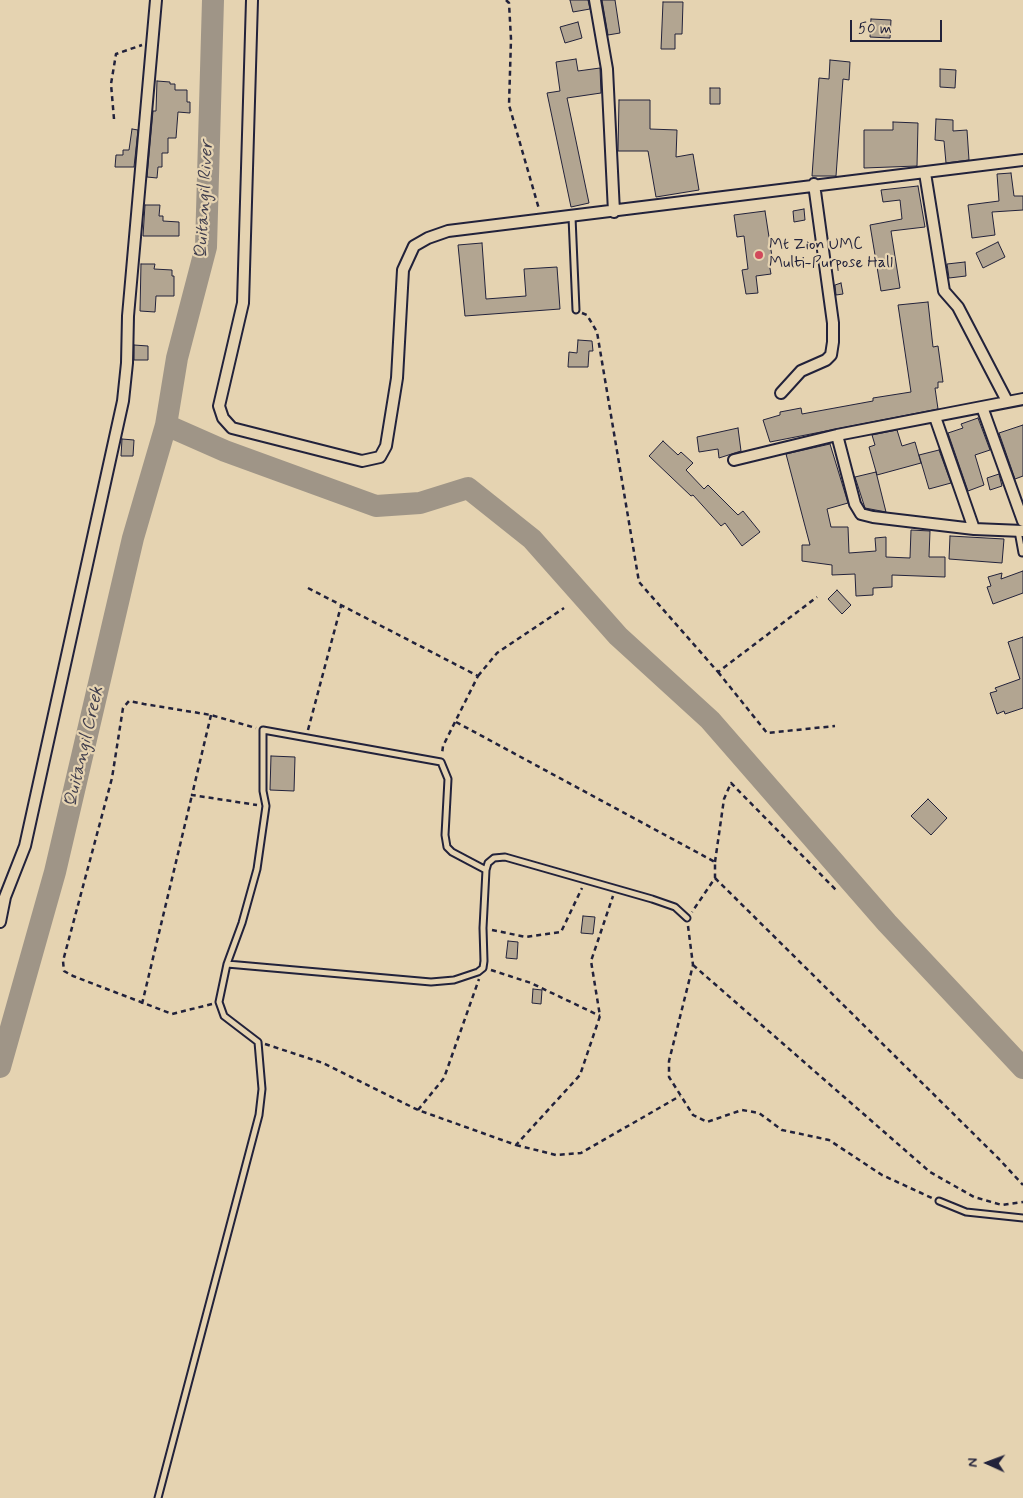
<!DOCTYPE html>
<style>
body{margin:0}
#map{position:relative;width:1023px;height:1498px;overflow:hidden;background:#e5d3b1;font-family:Mynerve,sans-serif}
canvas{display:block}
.north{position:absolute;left:963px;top:1438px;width:50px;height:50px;-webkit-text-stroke:4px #e5d3b1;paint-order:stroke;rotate:272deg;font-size:14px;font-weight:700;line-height:20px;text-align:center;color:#22223b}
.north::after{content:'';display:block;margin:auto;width:18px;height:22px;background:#22223b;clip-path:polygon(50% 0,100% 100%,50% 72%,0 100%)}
.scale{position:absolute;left:850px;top:20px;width:92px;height:22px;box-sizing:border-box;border:2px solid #22223b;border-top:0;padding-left:6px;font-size:15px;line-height:18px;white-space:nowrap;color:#22223b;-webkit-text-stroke:4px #e5d3b1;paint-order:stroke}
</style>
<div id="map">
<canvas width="1023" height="1498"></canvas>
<div class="north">N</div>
<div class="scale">50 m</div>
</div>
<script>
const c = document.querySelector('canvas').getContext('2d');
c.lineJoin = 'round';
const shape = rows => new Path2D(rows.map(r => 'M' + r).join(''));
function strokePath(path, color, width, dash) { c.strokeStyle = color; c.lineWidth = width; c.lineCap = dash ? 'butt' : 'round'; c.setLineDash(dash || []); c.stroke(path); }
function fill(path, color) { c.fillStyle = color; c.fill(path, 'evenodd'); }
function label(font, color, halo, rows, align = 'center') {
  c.font = font + ' Mynerve,sans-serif'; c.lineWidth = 4.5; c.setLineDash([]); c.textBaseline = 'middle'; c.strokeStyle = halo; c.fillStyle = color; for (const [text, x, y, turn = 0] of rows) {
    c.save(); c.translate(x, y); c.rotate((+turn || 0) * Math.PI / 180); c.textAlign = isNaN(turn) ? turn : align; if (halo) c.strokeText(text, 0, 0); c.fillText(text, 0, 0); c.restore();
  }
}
strokePath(shape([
 [166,425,225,451,376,506,420,503,468,488,532,539,618,636,710,720,887,923,1023,1068],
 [0,1067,55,872,133,538,166,425,177,358,206,247,213,0]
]), '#9f9587', 22);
const building = shape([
 [570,0,588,0,590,9,573,12,570,0],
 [602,0,615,0,620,33,608,35,602,0],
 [663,2,683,2,682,34,675,34,675,49,661,49,663,2],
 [871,19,891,20,890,38,870,37,871,19],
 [578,22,582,38,565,43,560,27,578,22],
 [576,59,578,71,600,68,601,93,567,98,589,203,571,207,547,93,560,91,556,62,576,59],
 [830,60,850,62,849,80,843,79,836,176,812,176,819,78,829,79,830,60],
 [940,69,956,70,955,88,940,87,940,69],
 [157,81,170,82,170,84,175,84,175,90,187,90,187,102,190,102,190,113,178,112,176,138,168,138,168,153,162,153,162,167,158,167,157,178,147,177,153,111,156,111,157,81],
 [710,88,720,88,720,104,710,104,710,88],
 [619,100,650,100,650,129,677,130,676,157,693,154,699,190,656,197,648,151,618,151,619,100],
 [936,119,953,120,953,131,967,130,969,160,946,163,944,141,935,140,936,119],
 [893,122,918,123,917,166,864,168,864,130,893,130,893,122],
 [132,129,138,130,134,167,115,167,116,155,123,155,123,150,129,150,132,129],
 [1011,173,1014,196,1023,196,1023,210,992,212,995,235,972,238,968,205,999,201,997,174,1011,173],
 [918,186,925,227,891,231,900,288,881,291,870,225,902,219,900,200,883,202,881,190,918,186],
 [145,205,160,205,159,216,163,216,163,221,179,222,179,236,143,236,145,205],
 [804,209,805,220,794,222,793,211,804,209],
 [765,211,773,263,769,263,771,274,756,276,758,293,746,294,742,270,748,269,744,236,737,237,734,215,765,211],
 [998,242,1005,257,983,268,976,253,998,242],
 [482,243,486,299,526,296,524,269,557,267,560,309,465,316,458,245,482,243],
 [965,262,966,276,949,278,947,264,965,262],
 [141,264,155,264,154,269,172,270,172,276,174,276,174,296,156,296,155,312,140,311,141,264],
 [841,283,843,294,836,295,835,285,841,283],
 [928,302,933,347,938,346,943,382,938,382,938,388,935,388,938,409,770,442,763,420,780,415,780,412,801,408,802,414,873,401,873,398,911,392,898,305,928,302],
 [578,340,592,341,593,351,589,351,588,367,568,367,569,352,577,353,578,340],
 [134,345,148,346,148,360,134,360,134,345],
 [978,418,990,450,975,455,984,485,968,491,948,433,963,428,961,424,978,418],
 [1023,425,1023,476,1015,479,999,433,1023,425],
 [738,428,741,451,719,458,718,449,699,452,697,437,738,428],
 [897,430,902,446,915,442,921,463,877,475,869,447,875,445,872,435,897,430],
 [122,439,134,440,133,456,121,456,122,439],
 [663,441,678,455,681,452,693,463,686,470,704,489,708,485,738,515,743,511,760,532,742,546,725,523,721,526,693,495,691,496,649,456,663,441],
 [830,444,848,503,827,509,831,527,848,527,849,553,876,551,875,538,886,537,886,557,910,558,911,530,930,531,929,557,945,557,945,577,892,575,892,587,873,588,873,595,856,596,855,574,832,575,832,565,802,561,802,545,810,545,786,454,830,444],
 [939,450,951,483,929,489,919,455,939,450],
 [876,472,886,512,865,508,855,477,876,472],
 [999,474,1002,486,990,490,987,478,999,474],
 [950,536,1004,539,1002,563,949,559,950,536],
 [1023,571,1023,593,993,604,987,587,991,586,988,577,1002,573,1001,579,1023,571],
 [837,590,851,605,842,614,828,599,837,590],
 [1023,637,1023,708,1005,714,1004,711,997,714,990,693,997,691,995,688,1020,679,1008,642,1023,637],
 [271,756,295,757,294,791,270,790,271,756],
 [928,799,947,818,931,835,911,816,928,799],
 [583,916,595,917,593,934,581,933,583,916],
 [508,941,518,942,517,959,506,958,508,941],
 [533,989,542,990,541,1004,532,1003,533,989]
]);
fill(building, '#b2a591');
strokePath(building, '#22223b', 1);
const service = shape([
 [572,217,576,310],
 [1018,531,1022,553],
 [227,964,431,982,454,980,478,972,483,968,484,961,483,928,486,870,488,863,494,858,505,857,652,899,675,907,687,918],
 [939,1201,966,1212,1023,1218],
 [158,1498,259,1115,262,1089,258,1042,224,1016,219,1002,227,964,242,923,257,869,266,806,263,791,263,730,441,762,448,779,445,835,447,847,452,852,486,870]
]);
const minor = shape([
 [252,0,243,303,219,406,223,418,232,428,362,461,380,457,386,446,397,378,403,270,414,246,428,238,448,231,1023,160],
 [595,0,607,69,614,212],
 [925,173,944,291,958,307,1007,401],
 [781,393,801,371,826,360,831,355,833,342,833,323,814,184],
 [982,407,1023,521],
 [935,417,974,529],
 [837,435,855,504,861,514,873,517,974,529,1023,531],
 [734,460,837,435,1023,399],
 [0,922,5,897,25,846,123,401,127,363,128,316,156,0]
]);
strokePath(service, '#22223b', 9);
strokePath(minor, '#22223b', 14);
strokePath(shape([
 [506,0,509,3,511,39,509,105,539,209],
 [114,119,111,84,116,54,142,45],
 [582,313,587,315,597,332,639,582,718,672,817,597],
 [308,588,478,676,443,746,442,754],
 [718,672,767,733,835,726],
 [478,676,497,653,564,608],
 [211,715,192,795,257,805],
 [456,722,715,862,715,878,692,912],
 [308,730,341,606],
 [715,862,724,799,731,783,838,892],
 [715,878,999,1159,1023,1185],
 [688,926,693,965,669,1061,669,1077,693,1115,707,1122,742,1110,759,1113,782,1130,829,1140,882,1175,932,1198],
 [492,930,526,937,561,932,582,888],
 [693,965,930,1172,974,1197,1002,1205,1023,1202],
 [491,970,531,983,600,1016],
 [142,1004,192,795],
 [212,1004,172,1014,73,976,64,971,63,961,112,778,123,708,129,701,144,704,211,715,256,728],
 [265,1044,323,1063,418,1110,516,1145,580,1075,600,1016,591,961,613,896],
 [418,1110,444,1078,479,979],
 [516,1145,556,1155,581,1153,680,1096]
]), '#22223b', 2.5, [5, 4]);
strokePath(service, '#e5d3b1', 5);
strokePath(minor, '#e5d3b1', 10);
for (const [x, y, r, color] of [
 [759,255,5,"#d1495b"]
]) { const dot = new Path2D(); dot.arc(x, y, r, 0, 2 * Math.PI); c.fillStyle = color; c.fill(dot); strokePath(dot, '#e5d3b1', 2); }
label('16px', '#22223b', '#e5d3b1', [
 ["Mt Zion UMC",769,246],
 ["Multi-Purpose Hall",769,264]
], 'left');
label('italic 18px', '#413f4e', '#e5d3b1', [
 ["Quitangil River",205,200,-87],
 ["Quitangil Creek",85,747,-77]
]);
</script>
